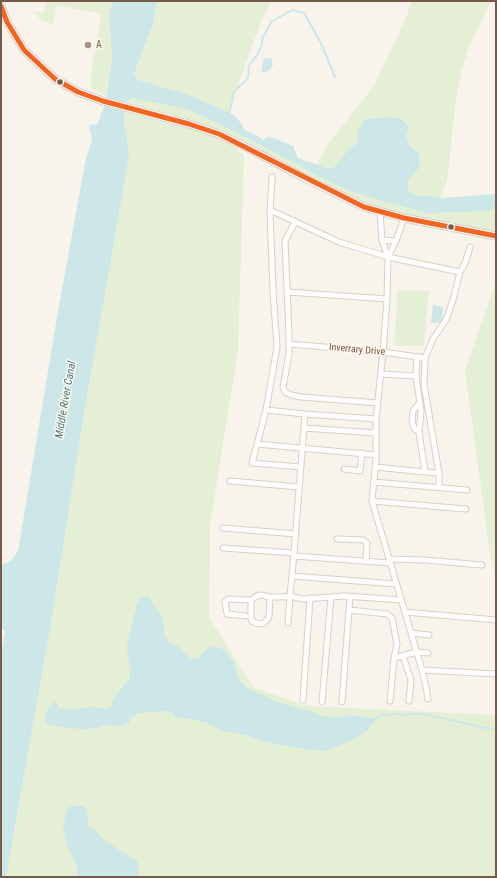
<!DOCTYPE html>
<style>
body{margin:0}
#map{position:relative;width:497px;height:878px;overflow:hidden;background:#f8f4ec;font-family:"Roboto Condensed",sans-serif}
canvas{display:block}
.frame{position:absolute;inset:0;border:2px solid #775b4a;pointer-events:none}
</style>
<div id="map">
<canvas width="497" height="878"></canvas>
<div class="frame"></div>
</div>
<script>
const c = document.querySelector('canvas').getContext('2d');
c.lineJoin = 'round';
function fill(path, color) { c.fillStyle = color; c.fill(path, 'evenodd'); }
const shape = rows => new Path2D(rows.map(r => 'M' + r).join(''));
function strokePath(path, color, width, dash) { c.strokeStyle = color; c.lineWidth = width; c.lineCap = dash ? 'butt' : 'round'; c.setLineDash(dash || []); c.stroke(path); }
function label(font, color, halo, rows, align = 'center') {
  c.font = font + ' "Roboto Condensed",sans-serif'; c.lineWidth = 3; c.setLineDash([]); c.textBaseline = 'middle'; c.strokeStyle = halo; c.fillStyle = color; for (const [text, x, y, turn = 0] of rows) {
    c.save(); c.translate(x, y); c.rotate((+turn || 0) * Math.PI / 180); c.textAlign = isNaN(turn) ? turn : align; if (halo) c.strokeText(text, 0, 0); c.fillText(text, 0, 0); c.restore();
  }
}
fill(shape([
 [43,1,112,1,109,17,112,56,106,96,91,88,91,73,101,14,57,5,53,25,40,19,33,11,44,13,46,3,43,2],
 [157,1,272,1,262,19,225,121,277,151,386,199,496,202,496,236,364,207,225,137,244,156,238,351,210,525,209,617,254,688,307,706,496,715,496,877,6,877,50,629,86,402,129,156,124,120,127,101,134,74,153,24],
 [411,1,491,1,468,49,462,70,457,91,447,180,440,198,415,195,410,192,407,186,409,179,419,168,418,152,411,147,407,141,406,131,409,129,406,123,389,117,364,120,358,131,358,142,350,148,342,157,339,162,333,168,326,168,317,165,328,144,374,86,407,16],
 [496,281,496,581,490,554,465,371],
 [398,290,429,291,424,346,394,346]
]), '#e4efd6');
fill(shape([
 [112,1,157,1,153,24,134,74,137,80,189,95,234,115,240,122,245,130,256,135,263,140,268,137,274,138,293,146,298,158,326,168,333,168,339,162,342,157,350,148,358,142,358,131,364,120,389,117,400,119,406,123,409,129,406,131,407,141,411,147,418,152,420,159,419,168,409,179,407,186,410,192,415,195,444,198,496,194,496,208,486,211,428,213,379,200,347,190,311,173,297,163,286,159,253,141,188,109,133,98,127,101,124,120,129,156,86,402,50,629,6,877,1,877,1,657,5,631,1,628,1,565,6,563,12,560,18,551,57,317,86,158,92,140,89,126,92,124,97,125,106,101,112,56,109,17],
 [264,58,271,58,273,65,270,70,264,73,261,71],
 [433,305,443,307,442,323,431,323],
 [141,597,149,597,162,617,164,628,164,635,168,641,179,647,190,659,198,658,207,649,213,646,224,650,233,661,240,681,247,688,275,701,298,708,311,711,321,716,336,718,349,715,360,716,374,719,374,723,370,724,369,730,354,739,326,751,303,749,263,741,245,735,220,730,206,722,184,718,175,717,172,712,162,711,139,713,131,717,129,723,120,726,106,725,97,728,84,729,68,728,51,725,46,723,45,721,48,708,54,702,58,704,58,708,71,710,92,707,104,709,111,707,114,698,129,679,131,668,128,659,127,645,137,603],
 [74,806,82,806,87,809,88,827,95,829,101,837,114,847,137,861,139,877,77,877,77,866,67,845,63,827,66,813,69,807]
]), '#cde6e8');
strokePath(shape([
 [229,115,234,92,248,78,249,66,257,55,261,47,263,37,271,22,292,10,304,13,321,43,335,77],
 [374,720,378,717,384,715,395,714,403,715,411,714,422,714,496,730]
]), '#cde6e8', 2);
const street = shape([
 [270,210,272,177],
 [380,212,382,240,388,257,387,299,383,352,376,419,376,459,372,501,422,670,426,687,428,699],
 [295,222,285,241,289,334,289,354,283,387,285,392,291,395,301,397,378,403],
 [382,240,396,241],
 [388,257,396,241,404,218],
 [460,272,465,263,470,247],
 [288,292,387,299],
 [289,344,383,352,425,358],
 [381,374,416,376,417,357],
 [266,410,252,463,301,467],
 [376,419,305,414,266,410,277,347,273,291,270,210,339,242,388,257,460,272,453,300,446,320,433,339,425,358,424,385,439,473,439,487],
 [304,428,376,433],
 [419,432,414,428,412,421,413,411,420,402],
 [257,444,376,455],
 [375,467,425,472,419,432,421,411,416,376],
 [344,469,360,471,362,453],
 [425,472,439,473],
 [230,481,299,487],
 [373,482,467,490],
 [372,501,466,509],
 [223,528,296,534],
 [337,539,363,540,367,543,366,561],
 [223,548,294,553,290,596,303,599,345,596,401,600],
 [294,553,305,414],
 [294,556,390,563],
 [389,559,425,560,482,565],
 [292,576,396,584],
 [251,600,251,619,253,622,260,624,264,623,269,617,270,597],
 [349,610,387,614,392,618,397,644,394,658],
 [405,612,496,620],
 [246,616,227,614,225,602,228,599,251,600,257,596,261,595,270,597,284,597,290,596,288,623],
 [411,633,429,635],
 [403,656,411,680,409,701],
 [422,670,496,674],
 [303,700,310,598],
 [390,701,394,658,417,652,428,653],
 [322,702,331,597],
 [342,702,350,597]
]);
const secondary = shape([
 [1,6,7,22,24,50,55,79,78,92,103,101,189,124,219,134,244,146,303,177,364,207,404,218,496,236]
]);
strokePath(street, '#d6d0c8', 7);
strokePath(secondary, '#d7d0c8', 9);
strokePath(street, '#fefdfc', 5);
strokePath(secondary, '#fefdfc', 7);
strokePath(shape([
 [1,6,7,22,24,50,55,79,78,92,103,101,189,124,219,134,364,207,404,218,496,236]
]), '#f26522', 5);
for (const [x, y, r, color] of [
 [88,45,4,"#a49183"],
 [60,82,3.5,"#775b4a"],
 [451,227,3.5,"#775b4a"]
]) { const dot = new Path2D(); dot.arc(x, y, r, 0, 2 * Math.PI); c.fillStyle = color; c.fill(dot); strokePath(dot, '#fff8ed', 1.5); }
label('10px', '#775b4a', '#fff8ed', [
 ["A",96,45]
], 'left');
label('10px', '#775b4a', '#fff8ed', [
 ["Inverrary Drive",357,350,5]
]);
label('italic 11px', '#407783', '#fff8ed', [
 ["Middle River Canal",66,400,-80]
]);
</script>
